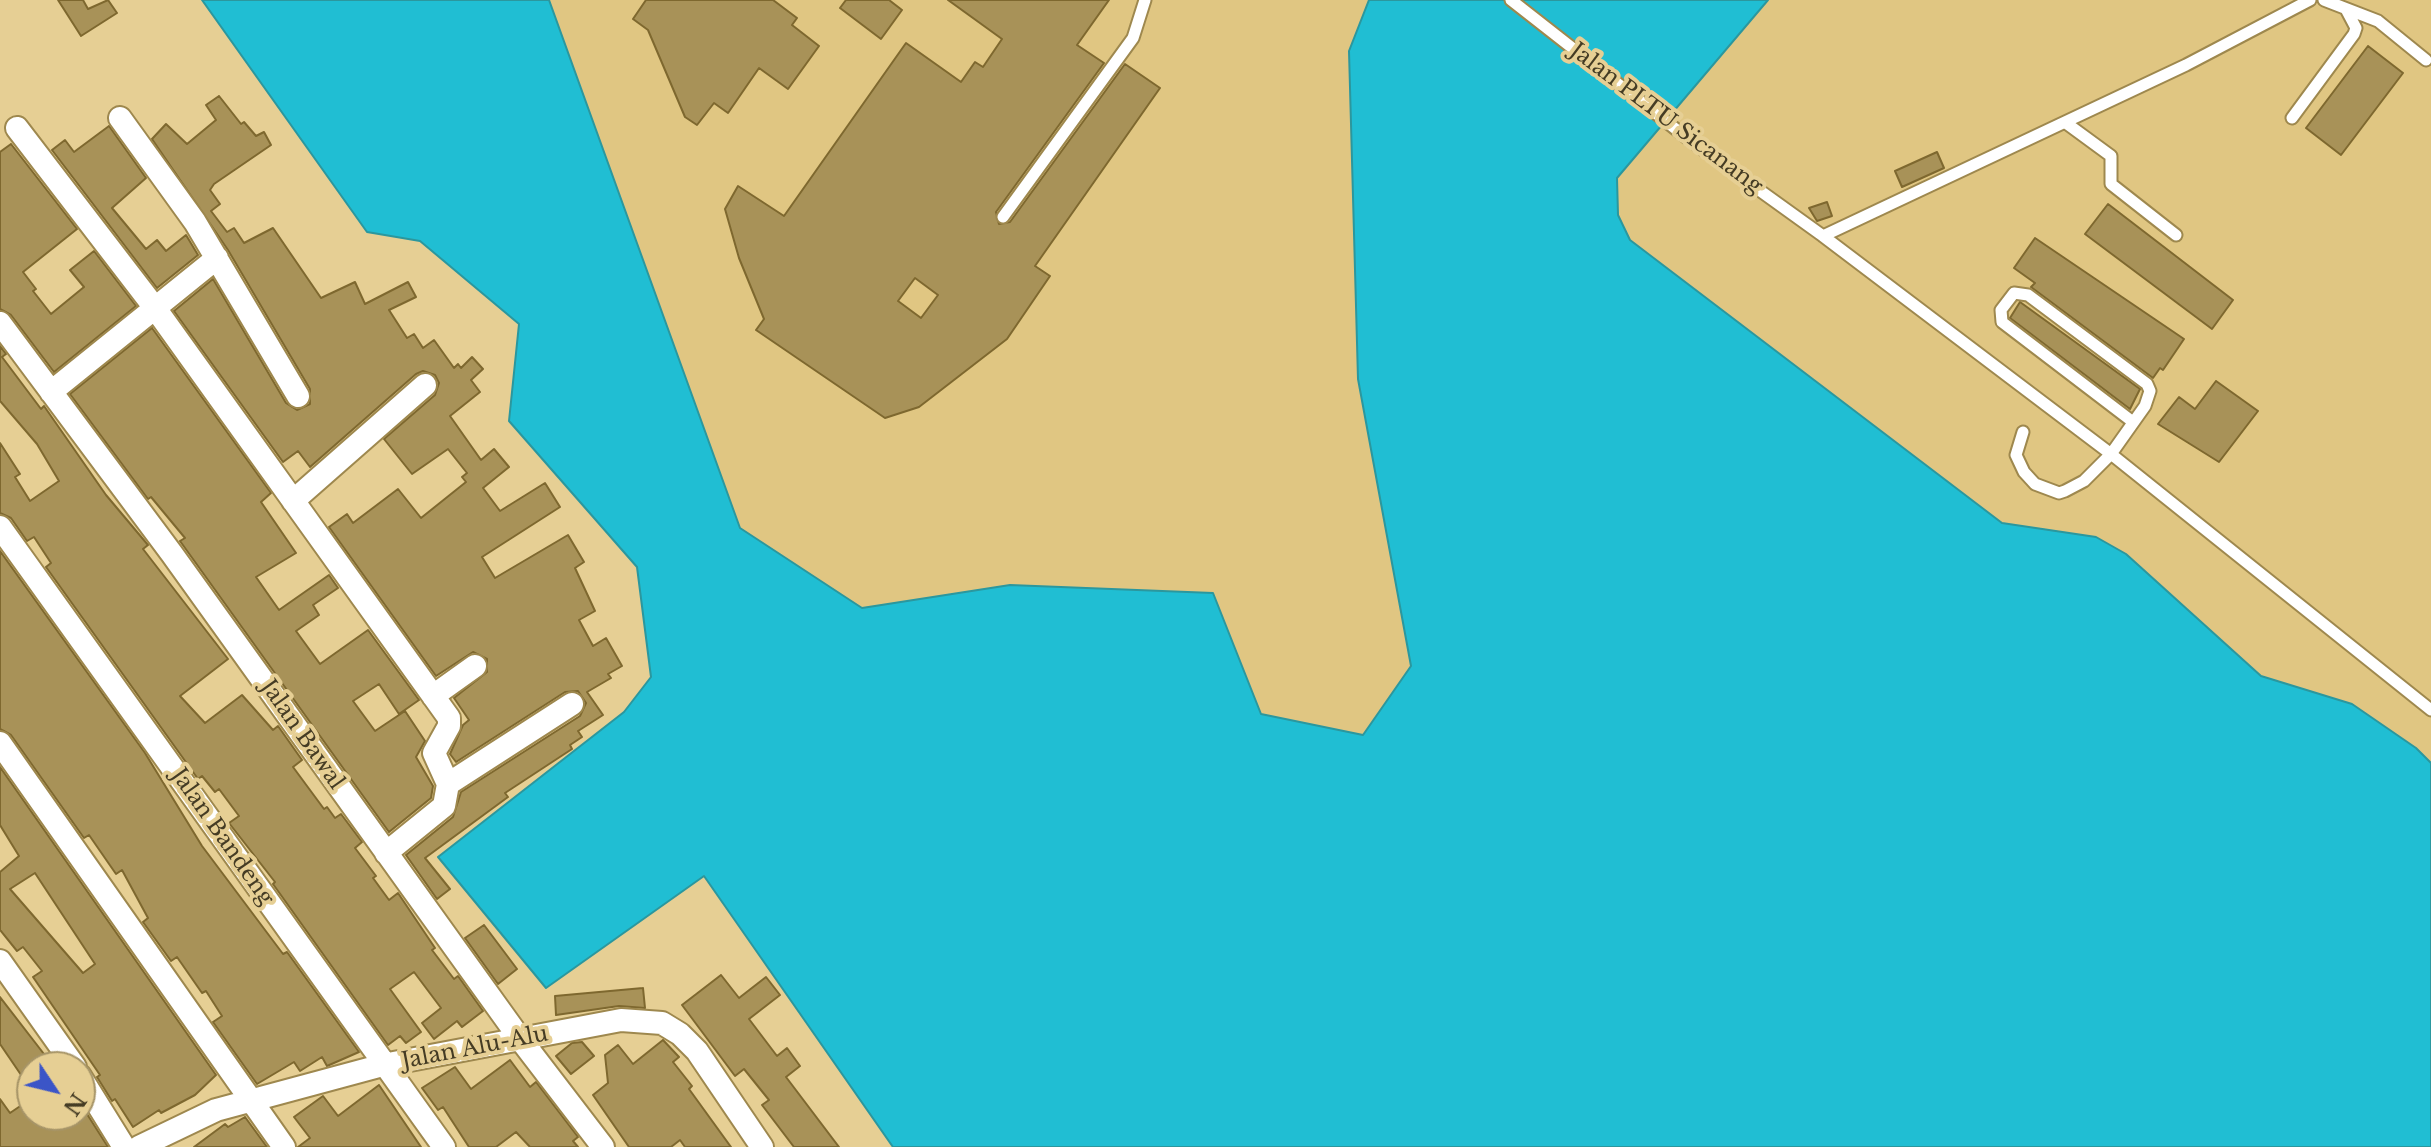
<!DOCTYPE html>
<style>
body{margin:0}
#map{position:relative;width:2431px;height:1147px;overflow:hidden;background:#e6cf94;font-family:"Libre Baskerville",serif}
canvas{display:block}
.north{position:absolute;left:16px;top:1051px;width:80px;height:80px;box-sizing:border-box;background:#e6cf94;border:2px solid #a69467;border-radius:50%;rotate:125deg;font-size:22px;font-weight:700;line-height:32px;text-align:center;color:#453c24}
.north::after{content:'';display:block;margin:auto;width:28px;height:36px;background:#3b55c7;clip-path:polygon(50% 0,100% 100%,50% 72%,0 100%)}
</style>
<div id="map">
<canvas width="2431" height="1147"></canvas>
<div class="north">N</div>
</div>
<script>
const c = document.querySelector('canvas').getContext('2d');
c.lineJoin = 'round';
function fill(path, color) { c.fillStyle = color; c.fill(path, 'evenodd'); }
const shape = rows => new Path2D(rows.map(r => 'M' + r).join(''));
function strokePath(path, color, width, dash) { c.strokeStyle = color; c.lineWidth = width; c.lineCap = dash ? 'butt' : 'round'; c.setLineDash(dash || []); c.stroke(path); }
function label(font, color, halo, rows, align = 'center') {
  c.font = font + ' "Libre Baskerville",serif'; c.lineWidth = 8; c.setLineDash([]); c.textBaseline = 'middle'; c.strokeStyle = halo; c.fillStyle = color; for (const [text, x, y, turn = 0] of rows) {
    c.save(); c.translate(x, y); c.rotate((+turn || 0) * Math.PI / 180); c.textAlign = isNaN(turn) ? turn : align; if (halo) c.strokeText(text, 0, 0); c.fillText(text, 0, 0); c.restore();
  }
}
fill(shape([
 [465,0,1420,0,1455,676,1367,792,849,640,683,505],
 [1768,0,2431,0,2431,763,2416,748,2261,676,2235,655,2028,529,2002,523,1630,241,1618,215,1617,178]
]), '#e0c682');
const water = shape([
 [202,0,549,0,740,528,862,608,1010,585,1213,593,1261,714,1363,735,1411,666,1358,379,1349,51,1369,0,1768,0,1617,178,1618,215,1630,240,2002,523,2096,537,2126,554,2261,676,2352,704,2416,748,2431,763,2431,1147,893,1147,704,876,546,988,438,857,624,712,651,677,637,567,509,421,519,324,420,241,367,232,202,0]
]);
fill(water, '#20bed3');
strokePath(water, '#2b979e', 2);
const building = shape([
 [58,0,83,0,88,9,108,0,117,13,81,36,58,0],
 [646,0,773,0,797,18,792,25,819,46,788,89,759,68,728,113,714,103,697,125,685,117,648,30,633,19,646,0],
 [846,0,889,0,902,10,881,39,840,8,846,0],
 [948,0,1109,0,1077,45,1104,63,996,212,999,224,1010,222,1125,64,1160,88,1035,266,1050,276,1007,339,919,407,885,418,756,330,764,319,739,258,725,209,738,186,784,216,906,43,961,82,975,62,983,67,1002,39,948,0],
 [915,278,938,295,921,318,898,301,915,278],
 [2368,46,2403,73,2341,155,2306,128,2368,46],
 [219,96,241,124,244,122,256,136,264,132,271,145,214,184,210,190,220,204,211,211,227,232,234,228,244,243,273,228,321,298,355,282,365,304,408,282,416,297,389,310,407,338,414,334,423,348,434,340,454,368,458,364,461,368,472,357,483,369,471,380,480,392,450,416,481,460,494,449,509,467,483,488,500,511,545,483,560,507,482,557,495,578,568,535,584,562,575,568,595,611,579,620,593,646,606,638,622,666,608,674,611,678,587,692,603,715,578,731,582,737,570,745,572,749,505,793,508,797,425,858,450,889,437,899,406,855,453,817,461,792,580,716,586,703,578,691,565,692,456,762,450,754,463,725,469,720,454,698,487,672,487,659,473,652,436,676,329,527,347,514,353,523,398,489,421,518,466,482,462,477,467,473,448,449,412,474,384,439,435,395,439,383,435,375,423,371,416,374,310,467,298,451,283,462,174,311,213,279,286,403,297,410,310,404,310,389,228,250,152,139,166,124,187,144,216,120,206,105,219,96],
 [109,126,146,178,112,208,146,249,157,240,166,251,186,235,198,255,157,288,52,150,65,140,74,152,109,126],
 [11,144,77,229,23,272,36,289,33,291,51,314,84,287,70,270,94,251,136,306,54,372,11,315,0,309,0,152,11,144],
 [1937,152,1944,168,1902,187,1895,171,1937,152],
 [1827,202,1832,216,1817,221,1809,208,1827,202],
 [2108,204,2233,300,2212,329,2085,234,2108,204],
 [2035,238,2184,339,2163,370,2160,368,2153,378,2031,287,2035,283,2014,268,2035,238],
 [2020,302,2140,389,2130,409,2010,318,2020,302],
 [152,328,271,493,261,502,296,553,256,577,279,610,329,575,338,588,313,605,319,615,296,631,320,664,368,630,419,700,399,714,379,684,353,701,375,731,405,711,425,741,416,757,433,786,431,798,389,832,180,541,185,538,151,497,148,499,70,394,152,328],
 [0,346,6,354,2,357,41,409,44,406,106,495,148,545,143,549,228,659,180,696,205,723,242,695,273,730,278,726,302,760,293,767,324,809,327,807,335,818,341,814,362,842,355,848,376,876,373,878,389,900,398,893,435,948,432,950,454,979,458,976,483,1011,462,1027,457,1021,434,1039,422,1023,441,1008,414,972,390,989,421,1032,406,1043,400,1036,388,1045,273,884,275,882,229,823,239,816,219,789,215,792,202,776,198,779,46,567,51,563,34,537,27,541,11,518,0,513,0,443,20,474,15,477,30,501,59,481,37,444,0,401,0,346],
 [2216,381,2258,411,2219,462,2158,424,2179,397,2195,409,2216,381],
 [0,551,145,753,202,846,283,954,287,952,359,1052,327,1066,322,1057,300,1071,294,1062,257,1084,213,1022,222,1016,206,991,202,993,177,957,171,961,143,922,148,918,122,870,116,874,89,835,84,838,11,735,0,729,0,551],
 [0,767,216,1075,195,1095,161,1113,159,1110,133,1127,115,1099,112,1101,97,1077,100,1075,33,977,42,971,23,947,17,951,0,930,0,872,19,856,0,825,0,767],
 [35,873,95,964,83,973,10,889,35,873],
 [484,925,517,969,498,984,465,938,484,925],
 [721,975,739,998,766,977,780,995,749,1019,777,1056,787,1048,800,1066,786,1077,839,1147,794,1147,762,1105,769,1100,744,1069,735,1076,682,1005,721,975],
 [643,988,645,1008,619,1006,556,1015,555,996,643,988],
 [0,997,54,1067,32,1067,32,1091,0,1044,0,997],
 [663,1040,679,1057,673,1062,692,1086,689,1089,731,1147,685,1147,680,1140,671,1147,629,1147,593,1095,608,1083,605,1055,618,1045,633,1064,663,1040],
 [582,1042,594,1056,571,1074,556,1056,572,1043,582,1042],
 [510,1060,530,1087,536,1082,578,1137,573,1141,578,1147,530,1147,516,1132,496,1147,469,1147,443,1107,438,1110,422,1088,455,1067,471,1089,510,1060],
 [379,1085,421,1147,298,1147,310,1138,294,1117,323,1096,338,1116,379,1085],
 [32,1098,32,1115,80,1115,80,1103,108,1147,0,1147,0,1099,10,1113,32,1098],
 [245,1117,267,1147,194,1147,225,1124,228,1127,245,1117]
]);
fill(building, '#a89258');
strokePath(building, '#7e682f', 2);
const lane = shape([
 [1511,0,1691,141,1823,236,2111,454,2145,406,2150,391,2147,384,2028,295,2014,293,2001,310,2002,322,2133,422],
 [2324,0,2378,21,2426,60],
 [2292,118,2354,34,2356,28,2347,11],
 [2066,123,2111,156,2111,184,2176,235],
 [1003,217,1133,38,1145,0],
 [1823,236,2186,65,2310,0],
 [2023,432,2016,455,2024,472,2035,484,2059,493,2065,491,2084,481,2111,454,2431,710]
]);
const street = shape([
 [120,118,195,222,298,396],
 [17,128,155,308,449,718,449,726,434,753,448,784,444,806,386,853],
 [0,323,172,554,521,1040,603,1147],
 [51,392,217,258],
 [293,501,425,385],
 [0,527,444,1147],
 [433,696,475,666],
 [0,743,284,1147],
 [448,784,572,704],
 [0,961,75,1067],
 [80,1076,124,1147],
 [139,1147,216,1110,383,1065,621,1020,662,1023,680,1034,697,1051,762,1147]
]);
strokePath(lane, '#9e884e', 15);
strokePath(street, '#9e884e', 26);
strokePath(lane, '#fff', 11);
strokePath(street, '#fff', 22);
label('22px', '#453c24', '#e6cf94', [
 ["Jalan PLTU Sicanang",1666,119,37],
 ["Jalan Bawal",302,735,55],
 ["Jalan Bandeng",222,837,55],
 ["Jalan Alu-Alu",475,1048,-11]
]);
</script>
